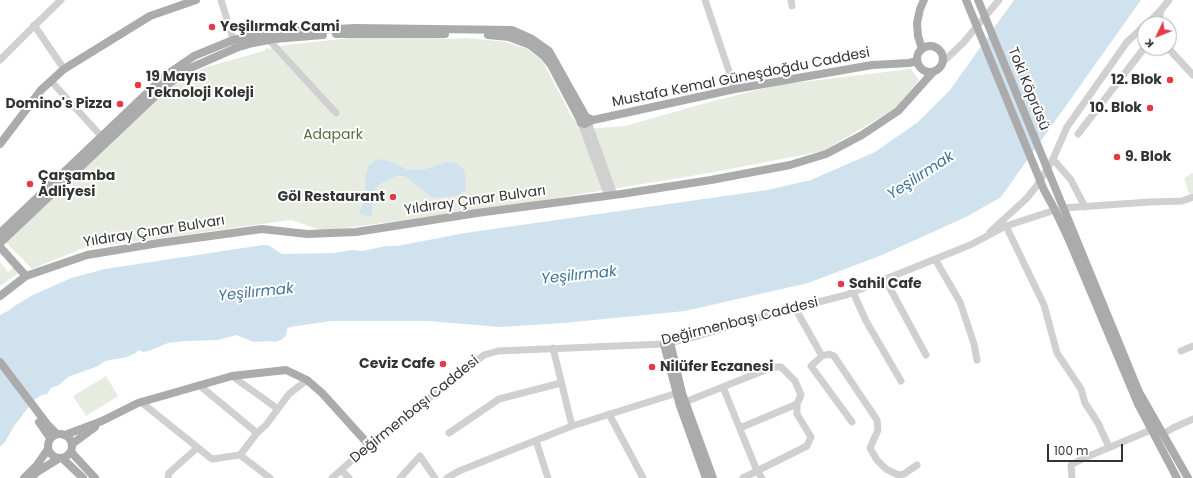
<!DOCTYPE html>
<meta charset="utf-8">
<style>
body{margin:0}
#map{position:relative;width:1193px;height:478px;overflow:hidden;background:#fff;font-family:Poppins,sans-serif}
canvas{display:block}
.north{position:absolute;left:1137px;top:16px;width:40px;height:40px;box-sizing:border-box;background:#fff;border:1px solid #adadad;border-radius:50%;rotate:227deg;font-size:11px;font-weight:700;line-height:16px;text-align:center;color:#333}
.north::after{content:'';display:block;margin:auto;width:14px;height:18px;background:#e63946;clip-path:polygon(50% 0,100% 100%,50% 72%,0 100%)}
.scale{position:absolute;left:1047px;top:444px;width:76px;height:18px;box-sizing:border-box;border:2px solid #333;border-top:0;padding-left:5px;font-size:12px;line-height:14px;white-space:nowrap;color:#333;-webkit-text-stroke:3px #fff;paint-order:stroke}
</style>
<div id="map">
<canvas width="1193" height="478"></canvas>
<div class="north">K</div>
<div class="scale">100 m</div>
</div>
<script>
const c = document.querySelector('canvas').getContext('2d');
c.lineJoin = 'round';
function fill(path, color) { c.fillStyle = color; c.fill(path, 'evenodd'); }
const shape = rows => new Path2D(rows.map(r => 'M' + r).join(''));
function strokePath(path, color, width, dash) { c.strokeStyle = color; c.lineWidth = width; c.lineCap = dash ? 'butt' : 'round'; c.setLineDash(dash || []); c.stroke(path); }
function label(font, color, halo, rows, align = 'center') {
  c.font = font + ' Poppins,sans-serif'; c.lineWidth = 4; c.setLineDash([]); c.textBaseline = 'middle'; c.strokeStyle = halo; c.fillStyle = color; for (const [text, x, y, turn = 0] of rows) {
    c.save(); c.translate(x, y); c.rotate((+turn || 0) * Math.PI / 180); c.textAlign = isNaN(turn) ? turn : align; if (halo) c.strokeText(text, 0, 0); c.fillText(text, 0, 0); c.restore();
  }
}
fill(shape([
 [380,35,447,39,467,38,506,42,527,49,542,60,572,117,579,124,588,129,625,126,702,104,777,85,911,69,919,80,896,108,823,151,709,173,527,203,324,231,291,220,81,249,32,269,5,241,180,79,206,67,264,51,267,48,269,49,285,45],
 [1193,173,1193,193,1189,194,1184,178],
 [0,262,8,272,15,266,20,272,0,286],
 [106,376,118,396,86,416,73,396]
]), '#e6ecdf');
fill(shape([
 [1014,0,1141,0,1001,197,968,216,882,255,808,283,685,311,564,323,500,327,428,321,331,321,290,327,287,329,286,336,281,340,275,342,271,341,254,342,236,335,218,340,186,341,168,343,149,351,143,352,139,350,134,354,127,357,105,361,98,366,68,377,59,385,51,388,47,394,42,395,34,400,14,426,5,442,0,447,0,315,10,310,16,305,33,295,51,287,71,278,105,269,263,245,268,245,282,254,335,253,352,250,362,251,386,246,397,246,465,233,767,190,811,180,875,152,918,122,950,90],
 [378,159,389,161,408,170,423,170,446,162,456,163,464,170,466,180,465,191,456,196,433,198,405,176,396,176,380,184,374,190,372,204,372,217,359,214,366,197,365,178,369,165]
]), '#cfe2ee');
strokePath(shape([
 [221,0,236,48],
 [705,0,735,89],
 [791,0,792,6],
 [1147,24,1161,10,1169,0],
 [1158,24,1161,10],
 [34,25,64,69],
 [269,40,336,113],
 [1168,48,1193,75],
 [0,60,28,32,61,0],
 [944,61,963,43,999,0],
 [51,81,101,136],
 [588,122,614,195],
 [581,123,608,196],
 [1078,134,1145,47],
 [1053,159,1071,180,1085,207],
 [1063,208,1150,202,1182,201,1193,197],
 [1006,226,1044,305,1057,353,1081,389,1085,403,1098,423,1109,447],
 [990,232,1027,198,1038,184,1053,159,1067,127,1127,42,1145,25],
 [935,259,960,302,974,344,977,360],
 [885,279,926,355],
 [853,292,866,321,901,381],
 [795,308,822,356,811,366,852,422],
 [553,348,572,426],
 [1181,351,1193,346],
 [822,356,829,354,834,356,877,420,878,430,870,448,877,460,886,469,898,475,904,474,917,465],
 [232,376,278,409],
 [199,385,257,433],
 [723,387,757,471,762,478],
 [141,402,212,459,240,455,270,478],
 [685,402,773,367,781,367,795,381,801,395,797,404,797,414,811,437,807,446,743,478],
 [609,414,643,478],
 [740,428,797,404],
 [449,433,499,399,561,383],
 [1163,434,1173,428,1193,419],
 [536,441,548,478],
 [240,455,257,433,266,425,289,394,307,380],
 [341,470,349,478],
 [168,478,169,473,197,448],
 [332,478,369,445,484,355,498,351,664,344,698,336,775,313,846,295,970,245,1006,226,1055,210],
 [400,478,420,456,435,478],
 [447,478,459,471,572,426,677,393],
 [1072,478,1071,465,1084,458,1151,430]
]), '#d0d0d0', 7);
strokePath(shape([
 [966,0,1044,190,1055,210,1069,240,1138,404,1177,478],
 [978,0,1139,392,1188,478],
 [336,34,445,34],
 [488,35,509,37,530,45,544,56,551,65,580,120],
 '917 59a13 13 0 1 1 26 0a13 13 0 1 1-26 0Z',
 [922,49,918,36,917,23,920,9,924,0],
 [582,118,580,120,581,123,584,124,593,120,735,89,872,65,909,63,917,61],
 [0,144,41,90,64,69,150,16,196,0],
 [0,233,166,75,194,56,233,40,273,32,356,28,512,30,532,39,549,51,586,117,593,120],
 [0,243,166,86,188,69,236,48,253,43,274,39,323,35],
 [0,247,26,276],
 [0,296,26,276,87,255,159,243,262,229,307,234,356,232,477,213,621,194,711,180,790,165,826,154,862,135,898,111,933,72],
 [670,342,682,393,713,478],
 [664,344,680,406,706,478],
 [0,362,47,424,57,434],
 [39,422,50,438],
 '48 446a12 12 0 1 1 24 0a12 12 0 1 1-24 0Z',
 [65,435,102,421,138,403,232,376,286,370,307,380,322,393,369,445],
 [72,444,95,427],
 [71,452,95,478],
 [62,458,83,478],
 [24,478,37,465,48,449],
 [31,478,37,472,58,459]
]), '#ababab', 8);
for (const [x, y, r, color] of [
 [212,27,4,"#e63946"],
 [1170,80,4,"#e63946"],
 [138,85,4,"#e63946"],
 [120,104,4,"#e63946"],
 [1150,108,4,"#e63946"],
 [1117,157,4,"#e63946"],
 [30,184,4,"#e63946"],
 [393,197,4,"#e63946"],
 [841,284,4,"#e63946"],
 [443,364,4,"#e63946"],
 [652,367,4,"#e63946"]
]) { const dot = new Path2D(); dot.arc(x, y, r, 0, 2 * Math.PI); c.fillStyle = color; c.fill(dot); strokePath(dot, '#fff', 1.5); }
label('bold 14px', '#333', '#fff', [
 ["Yeşilırmak Cami",220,27],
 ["19 Mayıs",146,77],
 ["Teknoloji Koleji",146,93],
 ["12. Blok",1162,80,"right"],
 ["Domino's Pizza",112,104,"right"],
 ["10. Blok",1142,108,"right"],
 ["9. Blok",1125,157],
 ["Çarşamba",38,176],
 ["Adliyesi",38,192],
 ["Göl Restaurant",385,197,"right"],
 ["Sahil Cafe",849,284],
 ["Ceviz Cafe",435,364,"right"],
 ["Nilüfer Eczanesi",660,367]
], 'left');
label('14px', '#333', '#fff', [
 ["Mustafa Kemal Güneşdoğdu Caddesi",741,78,-11],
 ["Toki Köprüsü",1028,89,68],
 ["Yıldıray Çınar Bulvarı",475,201,-8],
 ["Yıldıray Çınar Bulvarı",154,232,-9],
 ["Değirmenbaşı Caddesi",740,322,-14],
 ["Değirmenbaşı Caddesi",415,410,-39]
]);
label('14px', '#56703f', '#fff', [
 ["Adapark",333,135]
]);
label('italic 15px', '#3f7597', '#fff', [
 ["Yeşilırmak",921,176,-33],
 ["Yeşilırmak",579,276,-6],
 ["Yeşilırmak",256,293,-6]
]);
</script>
